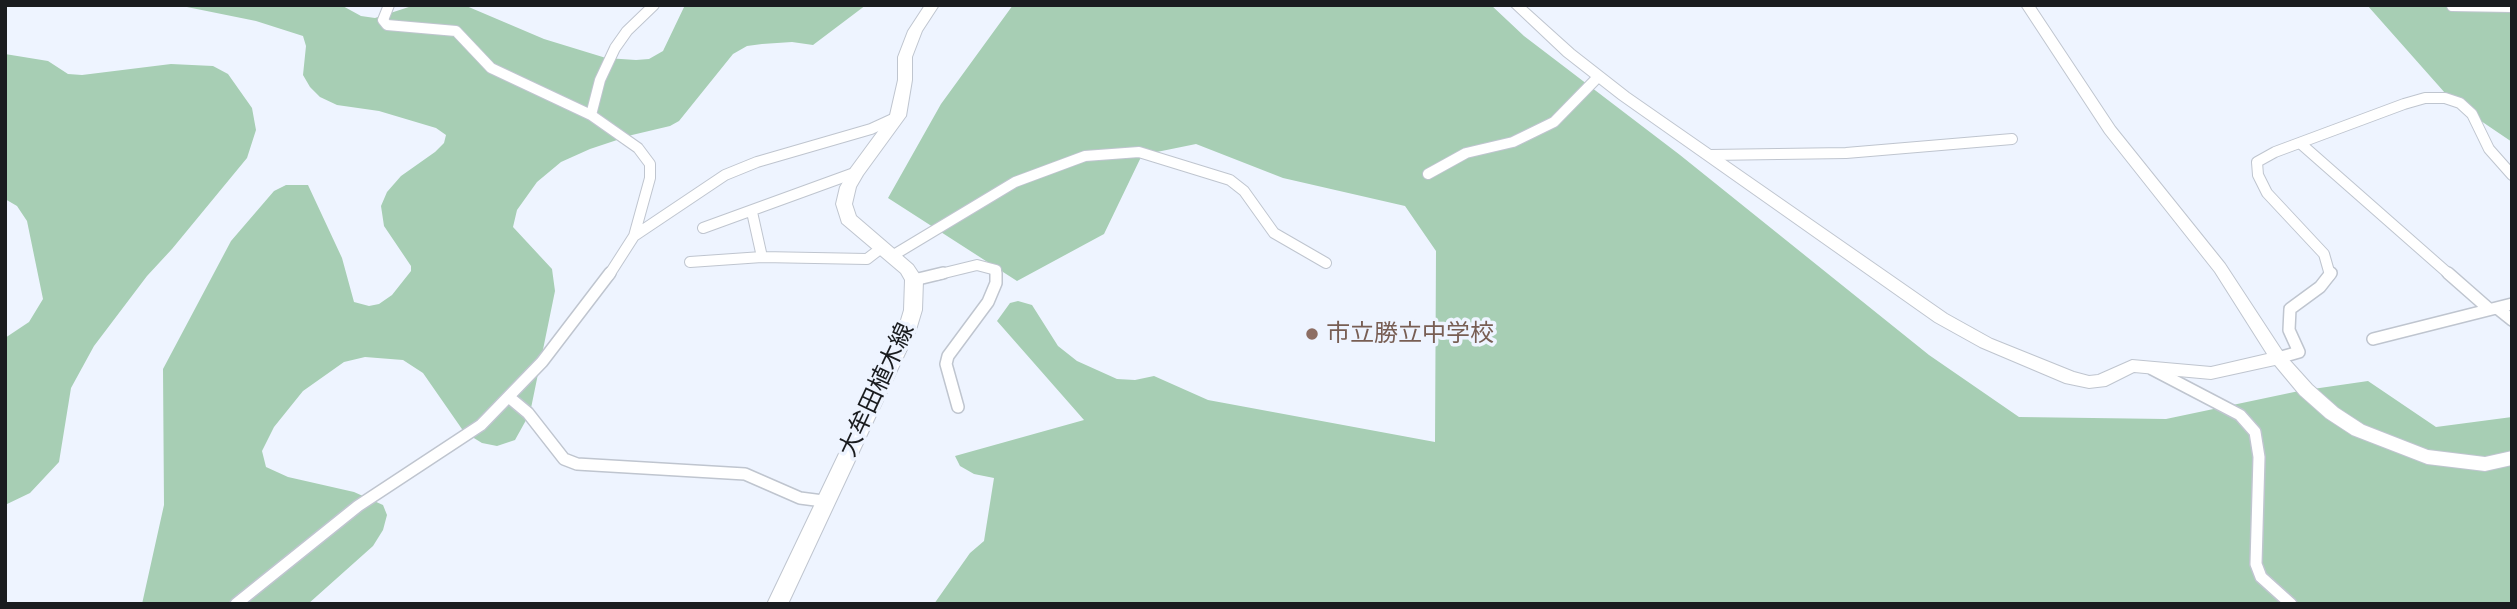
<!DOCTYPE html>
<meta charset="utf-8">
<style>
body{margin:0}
#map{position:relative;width:2517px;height:609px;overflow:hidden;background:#eef4ff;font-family:Literata,serif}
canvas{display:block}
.frame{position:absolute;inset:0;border:7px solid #1a1c1f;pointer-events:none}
</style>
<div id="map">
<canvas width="2517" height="609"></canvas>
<div class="frame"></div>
</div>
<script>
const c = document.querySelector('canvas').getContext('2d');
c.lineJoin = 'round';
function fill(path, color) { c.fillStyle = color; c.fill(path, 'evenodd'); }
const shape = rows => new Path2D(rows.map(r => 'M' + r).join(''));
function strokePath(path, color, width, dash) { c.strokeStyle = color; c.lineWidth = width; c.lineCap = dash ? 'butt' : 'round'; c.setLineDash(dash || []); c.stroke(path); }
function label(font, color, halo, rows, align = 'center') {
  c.font = font + ' Literata,"Noto Sans JP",serif'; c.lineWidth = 7; c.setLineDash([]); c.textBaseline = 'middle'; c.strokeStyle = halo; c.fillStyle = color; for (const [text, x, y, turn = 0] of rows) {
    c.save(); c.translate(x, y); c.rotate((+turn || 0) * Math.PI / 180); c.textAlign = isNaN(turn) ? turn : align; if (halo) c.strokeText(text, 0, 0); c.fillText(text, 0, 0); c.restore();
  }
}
fill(shape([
 [177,5,341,5,361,16,375,18,415,5,464,5,544,39,606,58,636,60,649,59,663,51,685,5,866,5,813,45,792,42,762,44,747,46,733,54,679,121,670,126,632,135,590,149,561,162,537,182,517,210,513,227,552,269,555,291,530,413,515,440,497,446,482,443,464,432,423,373,403,360,365,357,344,362,303,391,274,427,262,451,266,467,288,477,354,492,383,505,387,515,383,530,373,546,308,604,142,604,164,505,163,369,231,241,274,191,286,185,308,185,342,258,354,302,369,306,379,304,392,295,411,271,411,266,384,226,381,206,387,192,401,176,435,152,444,143,446,135,436,128,379,111,337,105,320,97,310,87,303,75,306,46,303,36,256,21],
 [1013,5,1491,5,1524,36,1680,155,1929,355,2019,417,2166,419,2299,391,2368,381,2436,427,2512,417,2512,604,934,604,970,553,984,541,994,478,974,474,960,466,955,456,1084,420,997,321,1010,303,1018,301,1032,305,1058,346,1077,361,1117,379,1135,380,1154,376,1208,400,1435,442,1436,251,1405,206,1283,178,1196,144,1142,155,1104,234,1017,281,888,198,941,104],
 [2367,5,2512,5,2512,142,2453,102],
 [5,54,48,61,68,74,82,75,171,64,213,66,228,74,252,108,256,130,247,158,172,249,147,276,94,346,71,388,59,462,30,493,5,505,5,338,29,322,43,299,27,221,17,206,5,199]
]), '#a7ceb4');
const streetFar1 = shape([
 [389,5,383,20,387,25,456,31,491,68,591,115,638,148,650,164,650,178,634,236],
 [2452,6,2512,7],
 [591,115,600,80,615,48,627,31,654,5],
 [2300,143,2450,275],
 [1710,155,1846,153,2012,139],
 [1428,174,1466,153,1513,142,1554,122,1598,77],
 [752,212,762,257],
 [703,228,857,172],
 [892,256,1015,182,1085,156,1139,152,1230,180,1244,191,1274,233,1326,263],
 [690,262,762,257,867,259,880,249],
 [609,275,634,236,725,175,757,162,871,129,895,118],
 [936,275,977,265,996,270,996,275],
 [2330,275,2324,254,2267,193,2258,175,2257,162,2275,152,2404,104,2425,98,2445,98,2460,103,2472,114,2489,149,2512,175]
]);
const street = shape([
 [2448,273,2489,309],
 [914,280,943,273],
 [2497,308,2512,320],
 [2373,339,2512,304],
 [2278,358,2299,352,2289,330,2290,309,2320,287,2331,273],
 [2152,369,2240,415,2255,432,2259,457,2256,564,2261,577,2291,604],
 [510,398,528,413,564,459,577,464,745,474,800,498,823,501],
 [958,407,946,364,948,356,988,302,996,283,996,273],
 [236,604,358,506,481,425,542,362,610,273]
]);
const secondary = shape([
 [1510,5,1524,5,1574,50,1629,93,1947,314,1992,339,2074,372,2089,376,2098,375,2132,360,2211,367,2267,354,2215,272,2105,133,2021,5,2034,5,2115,127,2225,264,2284,354,2312,385,2338,408,2364,425,2428,450,2485,457,2512,451,2512,465,2485,471,2427,464,2352,435,2326,418,2300,395,2275,365,2211,379,2134,372,2106,386,2089,388,2065,383,1980,347,1935,322,1619,99,1564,56,1510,5]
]);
const primary = shape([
 [925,5,939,5,922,31,912,57,912,80,906,116,863,175,856,187,852,204,856,216,913,265,923,280,922,310,916,330,788,604,767,604,898,330,904,310,905,280,901,273,842,223,836,204,840,187,851,168,890,115,898,80,898,57,908,31,925,5]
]);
strokePath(streetFar1, '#bfc5cf', 12);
strokePath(street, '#bfc5cf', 14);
strokePath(secondary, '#bfc5cf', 2);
strokePath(primary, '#bfc5cf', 2);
strokePath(streetFar1, '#fff', 10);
strokePath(street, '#fff', 11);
fill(secondary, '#fff');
fill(primary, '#fff');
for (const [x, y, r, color] of [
 [1312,334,7,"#8d6e63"]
]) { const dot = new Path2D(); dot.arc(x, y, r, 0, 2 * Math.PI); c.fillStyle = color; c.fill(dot); strokePath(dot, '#eef4ff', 2.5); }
label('24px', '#785e54', '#eef4ff', [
 ["市立勝立中学校",1326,334]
], 'left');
label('24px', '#1a1c1f', '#eef4ff', [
 ["大牟田植木線",877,390,-65]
]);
</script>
